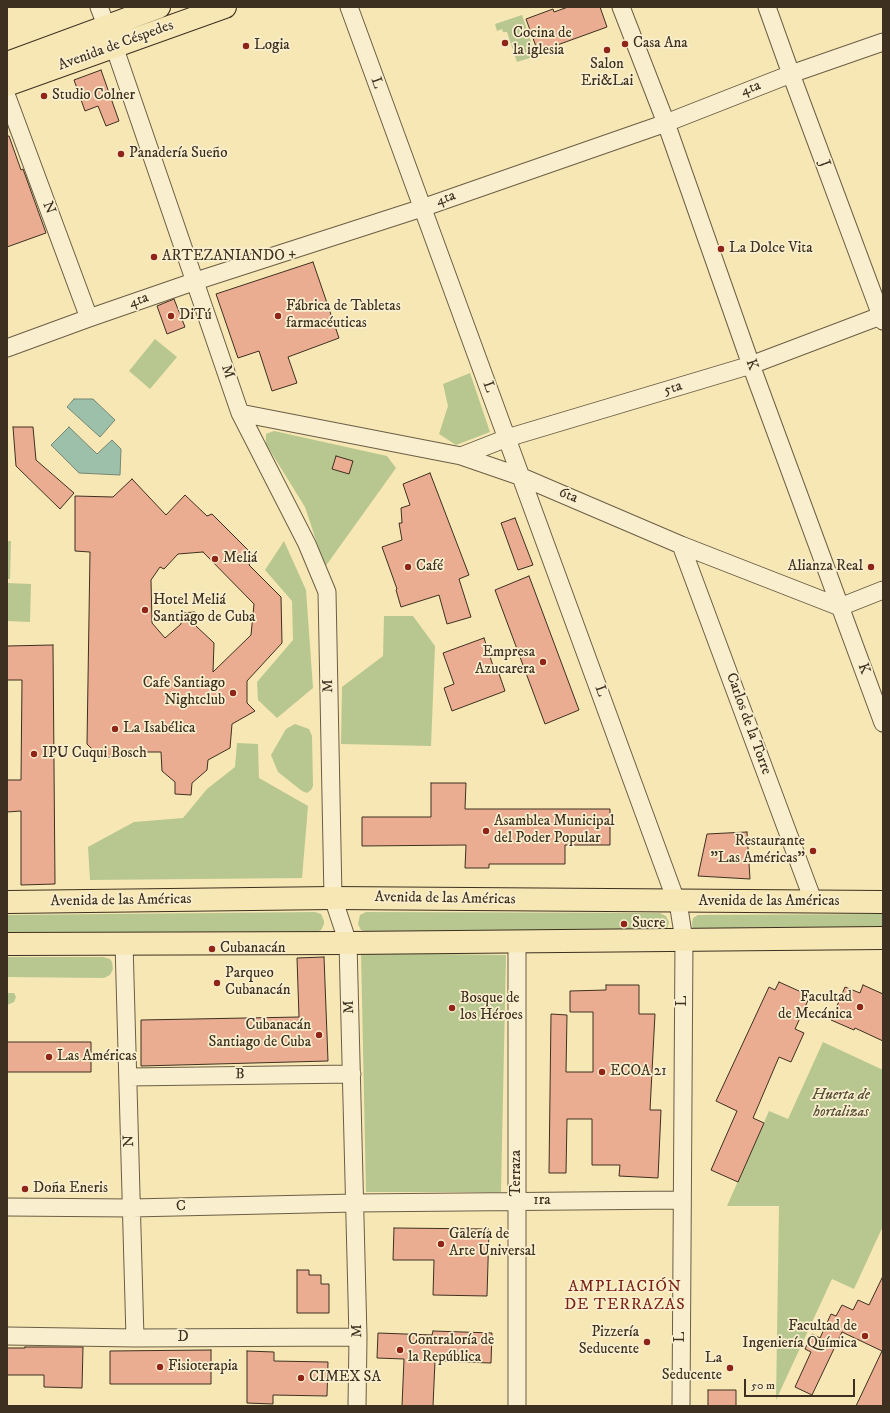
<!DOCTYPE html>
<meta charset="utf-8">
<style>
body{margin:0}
#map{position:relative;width:890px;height:1413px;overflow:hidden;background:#f6e7b4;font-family:"IM FELL DW Pica",serif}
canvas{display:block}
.frame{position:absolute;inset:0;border:8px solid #3e3020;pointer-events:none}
.scale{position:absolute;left:744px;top:1379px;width:111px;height:18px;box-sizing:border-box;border:2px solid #3e3020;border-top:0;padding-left:5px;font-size:12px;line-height:14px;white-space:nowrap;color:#3e3020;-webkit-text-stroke:3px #f9efce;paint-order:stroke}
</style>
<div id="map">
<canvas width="890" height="1413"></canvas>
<div class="frame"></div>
<div class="scale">50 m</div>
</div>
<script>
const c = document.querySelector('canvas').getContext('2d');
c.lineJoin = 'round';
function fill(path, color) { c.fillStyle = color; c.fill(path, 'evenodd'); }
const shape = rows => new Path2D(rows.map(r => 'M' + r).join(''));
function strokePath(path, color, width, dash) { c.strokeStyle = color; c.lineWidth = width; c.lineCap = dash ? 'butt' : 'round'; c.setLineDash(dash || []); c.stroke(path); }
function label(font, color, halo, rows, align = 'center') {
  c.font = font + ' "IM FELL DW Pica",serif'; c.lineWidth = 3.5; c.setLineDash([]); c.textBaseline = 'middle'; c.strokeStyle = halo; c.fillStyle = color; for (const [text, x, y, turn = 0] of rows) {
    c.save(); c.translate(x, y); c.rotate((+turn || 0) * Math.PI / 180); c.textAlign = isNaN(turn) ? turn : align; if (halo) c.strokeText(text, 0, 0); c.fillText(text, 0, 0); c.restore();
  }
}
fill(shape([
 [522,15,536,56,517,62,507,32,503,32,502,29,497,31,495,24],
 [155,339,177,357,150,389,129,371],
 [470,373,490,432,456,445,439,434,448,406,443,384],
 [274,431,387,456,396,468,325,567,305,507,266,444,266,434],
 [7,541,11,541,10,579,7,579],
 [284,541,306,590,313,688,277,718,258,700,257,682,293,640,292,601,265,570],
 [7,583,31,584,30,622,7,621],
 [384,616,413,616,435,646,431,746,341,744,342,687,383,656],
 [295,724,309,729,312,736,313,786,311,790,307,793,302,791,278,772,271,755,286,729],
 [237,743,258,744,259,778,308,806,302,878,90,880,88,847,134,822,183,818,207,789,235,767],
 [315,912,321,914,324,921,324,924,321,930,315,933,7,935,7,915],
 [366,912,660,913,666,916,669,922,667,929,664,931,368,932,361,930,358,924,360,915],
 [883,914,883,932,693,929,692,924,693,918,698,915],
 [361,953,506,955,501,1192,366,1192],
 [7,957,103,957,110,959,112,962,113,969,110,975,104,978,7,977],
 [7,993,14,993,16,997,14,1002,7,1005],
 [823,1042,883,1070,883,1226,854,1289,832,1279,776,1400,779,1206,727,1206,769,1111,788,1119]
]), '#b8c790');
const water = shape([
 [74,399,93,399,115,420,100,437,67,407,74,399],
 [69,427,97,454,112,440,121,449,120,475,79,473,51,445,69,427]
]);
fill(water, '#9dc0aa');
strokePath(water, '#778673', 1);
const building = shape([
 [568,7,600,7,607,27,538,52,526,19,553,9,554,12,568,7],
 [101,70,119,121,106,126,98,106,85,111,74,80,101,70],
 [7,136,9,136,21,170,23,169,46,233,7,247,7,136],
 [313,262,339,338,288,357,297,383,272,391,259,351,238,358,216,294,313,262],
 [174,299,185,327,167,334,157,306,174,299],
 [13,427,33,427,36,460,74,493,60,509,16,466,13,427],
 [336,456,353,461,349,474,332,469,336,456],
 [430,473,469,575,459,579,471,617,447,624,439,595,401,607,396,590,397,589,382,547,402,540,399,523,402,523,401,508,410,505,403,484,430,473],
 [132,479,166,515,185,495,207,516,212,514,254,556,249,565,281,597,282,643,247,681,247,703,255,711,232,724,230,748,208,760,207,770,192,783,191,795,175,794,175,782,162,771,161,752,132,752,129,757,100,757,87,744,90,552,75,551,75,496,113,497,132,479],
 [203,552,254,604,251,635,213,672,214,643,196,626,195,612,181,613,181,624,165,638,152,623,151,580,160,567,164,569,178,554,203,552],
 [515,518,533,565,518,570,501,523,515,518],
 [529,576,579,710,545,724,495,590,529,576],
 [484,638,494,669,497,668,505,691,452,711,444,688,454,684,443,653,484,638],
 [53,645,55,884,21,885,21,811,7,812,7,780,21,780,22,680,7,680,7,646,53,645],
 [431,783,466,783,465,809,610,809,610,845,565,845,565,864,489,864,489,868,465,868,466,845,362,846,362,817,431,817,431,783],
 [747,832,750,879,698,876,707,834,747,832],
 [324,957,328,1061,141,1066,141,1020,299,1017,297,958,324,957],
 [779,982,810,996,795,1029,804,1033,791,1062,779,1057,753,1118,764,1123,738,1182,711,1170,737,1111,716,1101,769,987,775,990,779,982],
 [606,985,639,985,639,1014,655,1014,650,1110,661,1110,658,1178,619,1176,620,1165,592,1165,592,1119,567,1119,566,1173,549,1173,551,1014,567,1015,566,1072,593,1072,593,1012,570,1012,570,991,606,990,606,985],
 [863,985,883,994,883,1041,855,1028,854,1030,831,1020,845,987,860,993,863,985],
 [7,1042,91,1042,91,1072,7,1072,7,1042],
 [394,1228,489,1229,487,1296,433,1295,434,1260,393,1260,394,1228],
 [297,1270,309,1270,309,1275,321,1275,321,1284,329,1284,329,1313,297,1313,297,1270],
 [883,1276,883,1406,856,1406,882,1351,842,1332,812,1395,795,1387,811,1352,805,1349,812,1334,820,1338,831,1314,836,1316,842,1305,853,1310,858,1300,869,1305,883,1276],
 [433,1331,492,1333,491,1363,435,1361,433,1406,402,1406,404,1359,377,1358,378,1333,432,1335,433,1331],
 [25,1347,83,1347,82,1388,44,1387,44,1375,7,1375,7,1348,25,1348,25,1347],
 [211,1350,211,1384,110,1384,110,1351,211,1350],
 [247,1351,274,1352,274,1361,328,1362,327,1396,273,1395,273,1404,247,1403,247,1351],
 [708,1390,736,1390,736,1406,708,1406,708,1390]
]);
fill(building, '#eaad92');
strokePath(building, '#3e3020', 1);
const minor = shape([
 [99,7,114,46,240,413,307,544,327,592,333,898,348,943,358,1337,357,1406],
 [349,7,674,895,678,902,684,940,681,1406],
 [621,7,666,123,751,365,883,723],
 [767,7,791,74,883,321],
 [7,97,89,318],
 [7,348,89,318,196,281,422,208,666,123,791,74,883,42],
 [240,413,461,456,522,477,681,545,840,607,883,590],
 [461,456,507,438,751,365,883,315],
 [681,545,814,903],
 [124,943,135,1338],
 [128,1077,352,1074],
 [7,1207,132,1208,355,1203,682,1200],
 [7,1336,135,1338,358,1337],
 [517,1406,517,941]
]);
const major = shape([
 [7,63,159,7],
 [7,85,225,7],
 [7,902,333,898,883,902],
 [7,944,348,943,883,938]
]);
strokePath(minor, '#6c5e45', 19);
strokePath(major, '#3e3020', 24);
strokePath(minor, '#f9efce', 17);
strokePath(major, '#f6e7b4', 22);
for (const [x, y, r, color] of [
 [505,43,4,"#8f2418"],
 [625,44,4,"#8f2418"],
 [246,46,4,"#8f2418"],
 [607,50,4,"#8f2418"],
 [44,96,4,"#8f2418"],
 [121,154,4,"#8f2418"],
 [721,249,4,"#8f2418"],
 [154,257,4,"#8f2418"],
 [171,316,4,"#8f2418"],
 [278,316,4,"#8f2418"],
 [215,559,4,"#8f2418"],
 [408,567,4,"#8f2418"],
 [871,567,4,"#8f2418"],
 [145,610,4,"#8f2418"],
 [543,662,4,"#8f2418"],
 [233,693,4,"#8f2418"],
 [115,729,4,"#8f2418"],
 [34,754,4,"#8f2418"],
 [486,831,4,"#8f2418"],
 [813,851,4,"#8f2418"],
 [624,924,4,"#8f2418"],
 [212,949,4,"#8f2418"],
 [217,983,4,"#8f2418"],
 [860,1007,4,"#8f2418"],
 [452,1008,4,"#8f2418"],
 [319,1035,4,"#8f2418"],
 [49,1057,4,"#8f2418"],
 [602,1072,4,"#8f2418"],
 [25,1189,4,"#8f2418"],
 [441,1244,4,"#8f2418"],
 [865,1336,4,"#8f2418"],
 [647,1342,4,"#8f2418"],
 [400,1350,4,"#8f2418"],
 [160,1367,4,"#8f2418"],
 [730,1368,4,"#8f2418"],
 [301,1378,4,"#8f2418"]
]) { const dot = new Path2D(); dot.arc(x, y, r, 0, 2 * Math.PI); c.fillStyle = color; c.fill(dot); strokePath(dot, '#f9efce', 1.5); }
label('15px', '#3e3020', '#f9efce', [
 ["Cocina de",513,34],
 ["la iglesia",513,51],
 ["Casa Ana",633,44],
 ["Logia",254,46],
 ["Salon",607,65,"center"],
 ["Eri&Lai",607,82,"center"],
 ["Studio Colner",52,96],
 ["Panadería Sueño",129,154],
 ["La Dolce Vita",729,249],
 ["ARTEZANIANDO +",162,257],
 ["Fábrica de Tabletas",286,307],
 ["farmacéuticas",286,324],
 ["DiTú",179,316],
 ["Meliá",223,559],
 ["Café",416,567],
 ["Alianza Real",863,567,"right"],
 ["Hotel Meliá",153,601],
 ["Santiago de Cuba",153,618],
 ["Empresa",535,653,"right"],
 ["Azucarera",535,670,"right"],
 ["Cafe Santiago",225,684,"right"],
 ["Nightclub",225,701,"right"],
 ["La Isabélica",123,729],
 ["IPU Cuqui Bosch",42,754],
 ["Asamblea Municipal",494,822],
 ["del Poder Popular",494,839],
 ["Restaurante",805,842,"right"],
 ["\"Las Américas\"",805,859,"right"],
 ["Sucre",632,924],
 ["Cubanacán",220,949],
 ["Parqueo",225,974],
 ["Cubanacán",225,991],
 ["Facultad",852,998,"right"],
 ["de Mecánica",852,1015,"right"],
 ["Bosque de",460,999],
 ["los Héroes",460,1016],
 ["Cubanacán",311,1026,"right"],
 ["Santiago de Cuba",311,1043,"right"],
 ["Las Américas",57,1057],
 ["ECOA 21",610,1072],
 ["Doña Eneris",33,1189],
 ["Galería de",449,1235],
 ["Arte Universal",449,1252],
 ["Facultad de",857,1327,"right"],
 ["Ingeniería Química",857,1344,"right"],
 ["Pizzería",639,1333,"right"],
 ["Seducente",639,1350,"right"],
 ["Contraloría de",408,1341],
 ["la República",408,1358],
 ["La",722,1359,"right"],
 ["Seducente",722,1376,"right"],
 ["Fisioterapia",168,1367],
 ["CIMEX SA",309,1378]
], 'left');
label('15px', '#3e3020', '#f9efce', [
 ["Avenida de Céspedes",116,46,-20],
 ["L",376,83,70],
 ["4ta",751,89,-21],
 ["J",824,164,69],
 ["4ta",446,199,-19],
 ["N",48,208,70],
 ["4ta",139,301,-19],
 ["K",751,365,70],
 ["M",227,372,71],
 ["L",488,387,70],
 ["5ta",673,389,-17],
 ["6ta",568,496,23],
 ["K",863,669,70],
 ["M",329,686,-91],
 ["L",600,691,70],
 ["Carlos de la Torre",748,724,70],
 ["Avenida de las Américas",445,899,1],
 ["Avenida de las Américas",121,901,-1],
 ["Avenida de las Américas",769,902],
 ["L",683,1001,-90],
 ["M",350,1007,-92],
 ["B",240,1075,-1],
 ["N",130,1141,-92],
 ["Terraza",517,1173,-90],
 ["1ra",542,1201],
 ["C",181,1207,-1],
 ["M",358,1331,-91],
 ["L",681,1337,-90],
 ["D",183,1338]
]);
label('italic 15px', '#564e36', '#f9efce', [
 ["Huerta de",841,1096],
 ["hortalizas",841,1113]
]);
c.letterSpacing = '1px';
label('16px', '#7a1f14', '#f9efce', [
 ["AMPLIACIÓN",625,1288],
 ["DE TERRAZAS",625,1306]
]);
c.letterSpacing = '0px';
</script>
